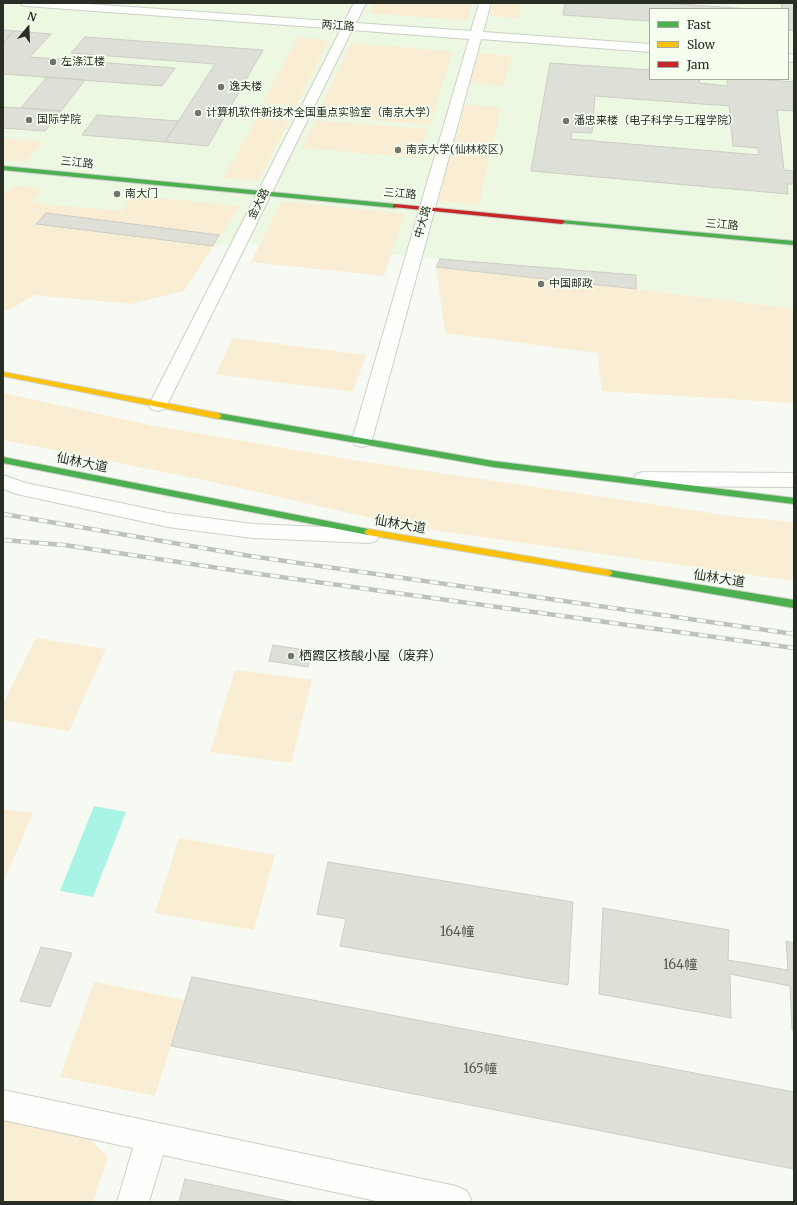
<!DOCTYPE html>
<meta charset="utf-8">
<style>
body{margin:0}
#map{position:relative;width:797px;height:1205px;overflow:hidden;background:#f6faf2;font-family:Merriweather,serif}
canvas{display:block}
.frame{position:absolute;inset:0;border:4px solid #292e25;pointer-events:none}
.legend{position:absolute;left:649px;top:8px;width:140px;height:72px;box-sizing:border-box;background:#f5feef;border:1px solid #a3ab9e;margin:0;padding:5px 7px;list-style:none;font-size:12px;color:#292e25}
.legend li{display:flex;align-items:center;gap:8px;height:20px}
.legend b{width:20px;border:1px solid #a3ab9e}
.north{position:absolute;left:8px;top:8px;width:40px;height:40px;-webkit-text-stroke:3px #f5feef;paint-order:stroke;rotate:19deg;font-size:11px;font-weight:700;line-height:16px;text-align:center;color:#292e25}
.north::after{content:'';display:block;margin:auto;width:14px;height:18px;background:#292e25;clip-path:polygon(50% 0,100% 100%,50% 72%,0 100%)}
</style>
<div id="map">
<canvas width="797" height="1205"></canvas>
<div class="frame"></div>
<ul class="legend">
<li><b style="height:5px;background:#4caf50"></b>Fast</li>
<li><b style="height:5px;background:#ffc107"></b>Slow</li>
<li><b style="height:5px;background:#c62828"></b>Jam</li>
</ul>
<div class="north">N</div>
</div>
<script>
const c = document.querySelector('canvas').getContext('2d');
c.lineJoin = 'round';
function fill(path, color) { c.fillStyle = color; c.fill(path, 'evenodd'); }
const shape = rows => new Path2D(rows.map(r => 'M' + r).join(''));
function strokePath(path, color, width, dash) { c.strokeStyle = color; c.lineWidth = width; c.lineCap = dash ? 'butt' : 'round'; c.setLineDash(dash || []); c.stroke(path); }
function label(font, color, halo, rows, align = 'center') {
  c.font = font + ' Merriweather,"Noto Sans SC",serif'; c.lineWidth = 3.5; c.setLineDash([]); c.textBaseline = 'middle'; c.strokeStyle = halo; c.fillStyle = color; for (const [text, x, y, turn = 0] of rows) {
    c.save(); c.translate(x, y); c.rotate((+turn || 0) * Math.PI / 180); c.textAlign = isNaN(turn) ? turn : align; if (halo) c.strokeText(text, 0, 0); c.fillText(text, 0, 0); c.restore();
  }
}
fill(shape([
 [3,3,794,3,794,309,636,289,436,267,440,259,261,243,213,246,3,221],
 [650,9,788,9,788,79,650,79]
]), '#ecf8e2');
fill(shape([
 [374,3,473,3,467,21,369,13],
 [494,3,522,3,519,18,490,16],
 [298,37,329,40,296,106,262,103],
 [351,43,453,51,430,125,317,115],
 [479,53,512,56,504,86,470,83],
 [465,104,501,107,479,205,438,201],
 [257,118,289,121,258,181,223,178],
 [315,120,428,129,419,158,302,148],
 [3,138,43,142,25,162,3,160],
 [14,186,43,188,32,203,122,211,133,195,240,206,184,291,131,304,35,295,9,310,3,309,3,194],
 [281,201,405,214,384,276,251,262],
 [436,267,636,289,794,309,794,403,602,391,597,353,445,333],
 [233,338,366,355,353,392,216,374],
 [3,393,150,425,359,461,739,517,794,522,794,581,411,527,204,480,3,440],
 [36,638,106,649,69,731,3,720,3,704],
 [235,670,312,680,291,763,210,752],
 [3,809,33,813,3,883],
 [179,838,275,855,254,930,155,913],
 [94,982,185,1000,155,1096,60,1077],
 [3,1119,86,1136,108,1157,93,1202,3,1202]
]), '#f9eed3');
fill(shape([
 [94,806,126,812,93,897,60,891]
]), '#aaf4e5');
const building = shape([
 [565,3,664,3,750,9,650,9,650,21,563,15,565,3],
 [781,3,794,3,794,31,788,30,788,9,782,9,781,3],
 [3,30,14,31,3,43,3,30],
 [14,31,51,34,30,57,175,68,162,86,3,74,3,43,14,31],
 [85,37,263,50,208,146,165,142,215,64,71,53,85,37],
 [550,63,650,70,650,79,699,79,700,83,728,86,727,79,755,79,794,82,794,111,777,110,784,170,794,171,794,184,787,184,788,194,531,171,550,63],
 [595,96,729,106,733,146,758,148,759,155,571,139,572,132,592,133,595,96],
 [47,77,85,80,61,111,21,108,47,77],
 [3,107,21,108,61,111,45,131,3,128,3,107],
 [97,115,178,121,165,142,82,135,97,115],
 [46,213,219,235,213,246,36,224,46,213],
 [440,259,636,275,636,289,436,267,440,259],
 [273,645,312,651,308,667,269,661,273,645],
 [328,862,573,902,568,985,340,946,346,919,317,914,328,862],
 [603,908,729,930,728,960,788,970,786,941,794,943,794,1030,792,1030,790,986,730,974,731,1018,599,994,603,908],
 [41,947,72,953,50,1007,20,1001,41,947],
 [192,977,794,1092,794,1169,171,1046,192,977],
 [185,1179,293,1202,179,1202,185,1179]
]);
fill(building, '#dedfd6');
strokePath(building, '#cccec5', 1);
const lane = shape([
 [643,472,794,473,794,487,643,486,636,484,634,479,636,474,643,472],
 [3,475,26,483,168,513,253,524,369,529,376,531,379,536,376,541,369,543,253,538,168,527,17,494,3,489,3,475]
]);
const street = shape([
 [20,3,74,3,344,22,354,3,366,3,356,23,471,31,479,3,491,3,483,32,650,44,650,52,481,39,372,440,369,445,362,447,355,445,352,440,469,39,352,30,167,405,165,409,158,411,151,409,149,405,341,29,26,6,22,5,20,3],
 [788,54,794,54,794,62,788,62,788,54],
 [3,1090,456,1186,467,1191,472,1202,381,1202,163,1155,149,1202,117,1202,133,1148,3,1120,3,1090]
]);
const fast = shape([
 [3,166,395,204,398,206,395,208,3,170,3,166],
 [562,220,794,241,794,245,560,223,560,221,562,220],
 [218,413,493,461,794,498,794,504,493,467,215,418,215,414,218,413],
 [3,457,368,529,372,532,368,535,3,463,3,457],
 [609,570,794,600,794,608,609,576,605,573,609,570]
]);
const slow = shape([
 [3,372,218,413,222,416,218,419,3,376,3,372],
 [368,529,609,570,613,573,609,576,368,535,364,532,368,529]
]);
const jam = shape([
 [395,204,562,220,565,222,562,224,393,207,393,205,395,204]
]);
strokePath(lane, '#ccd0c8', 2);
strokePath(street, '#ccd0c8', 2);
strokePath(fast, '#ccd0c8', 2);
strokePath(slow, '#ccd0c8', 2);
strokePath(jam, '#ccd0c8', 2);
fill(lane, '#fefefd');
fill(street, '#fefefd');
fill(fast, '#4caf50');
fill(slow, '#ffc107');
fill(jam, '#c62828');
const rail = shape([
 [3,514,250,556,794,634],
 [3,540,64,545,259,574,794,648]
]);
strokePath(rail, '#c0c1be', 4.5);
strokePath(rail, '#f5feef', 3, [9]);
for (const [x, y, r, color] of [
 [53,62,4,"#71756d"],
 [221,87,4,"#71756d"],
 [198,113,4,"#71756d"],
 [29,120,4,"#71756d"],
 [566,121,4,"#71756d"],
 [398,150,4,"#71756d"],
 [117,194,4,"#71756d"],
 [541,284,4,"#71756d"],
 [291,656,4,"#71756d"]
]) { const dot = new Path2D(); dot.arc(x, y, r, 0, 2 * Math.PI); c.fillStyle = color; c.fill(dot); strokePath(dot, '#f5feef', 1.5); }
label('11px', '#292e25', '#f5feef', [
 ["两江路",338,26,4],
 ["三江路",77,163,6],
 ["三江路",400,194,5],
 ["金大路",259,204,-63],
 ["中大路",423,222,-74],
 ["三江路",722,225,5]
]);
label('11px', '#292e25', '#f5feef', [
 ["左涤江楼",61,62],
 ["逸夫楼",229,87],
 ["计算机软件新技术全国重点实验室（南京大学）",206,113],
 ["国际学院",37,120],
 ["潘忠来楼（电子科学与工程学院）",574,121],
 ["南京大学(仙林校区)",406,150],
 ["南大门",125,194],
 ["中国邮政",549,284]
], 'left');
label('13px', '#292e25', '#f5feef', [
 ["仙林大道",82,463,12],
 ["仙林大道",400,525,10],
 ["仙林大道",719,579,9]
]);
label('13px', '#292e25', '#f5feef', [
 ["栖霞区核酸小屋（废弃）",299,656]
], 'left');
label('13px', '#575b52', null, [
 ["164幢",457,932],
 ["164幢",680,965],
 ["165幢",480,1069]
]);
</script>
